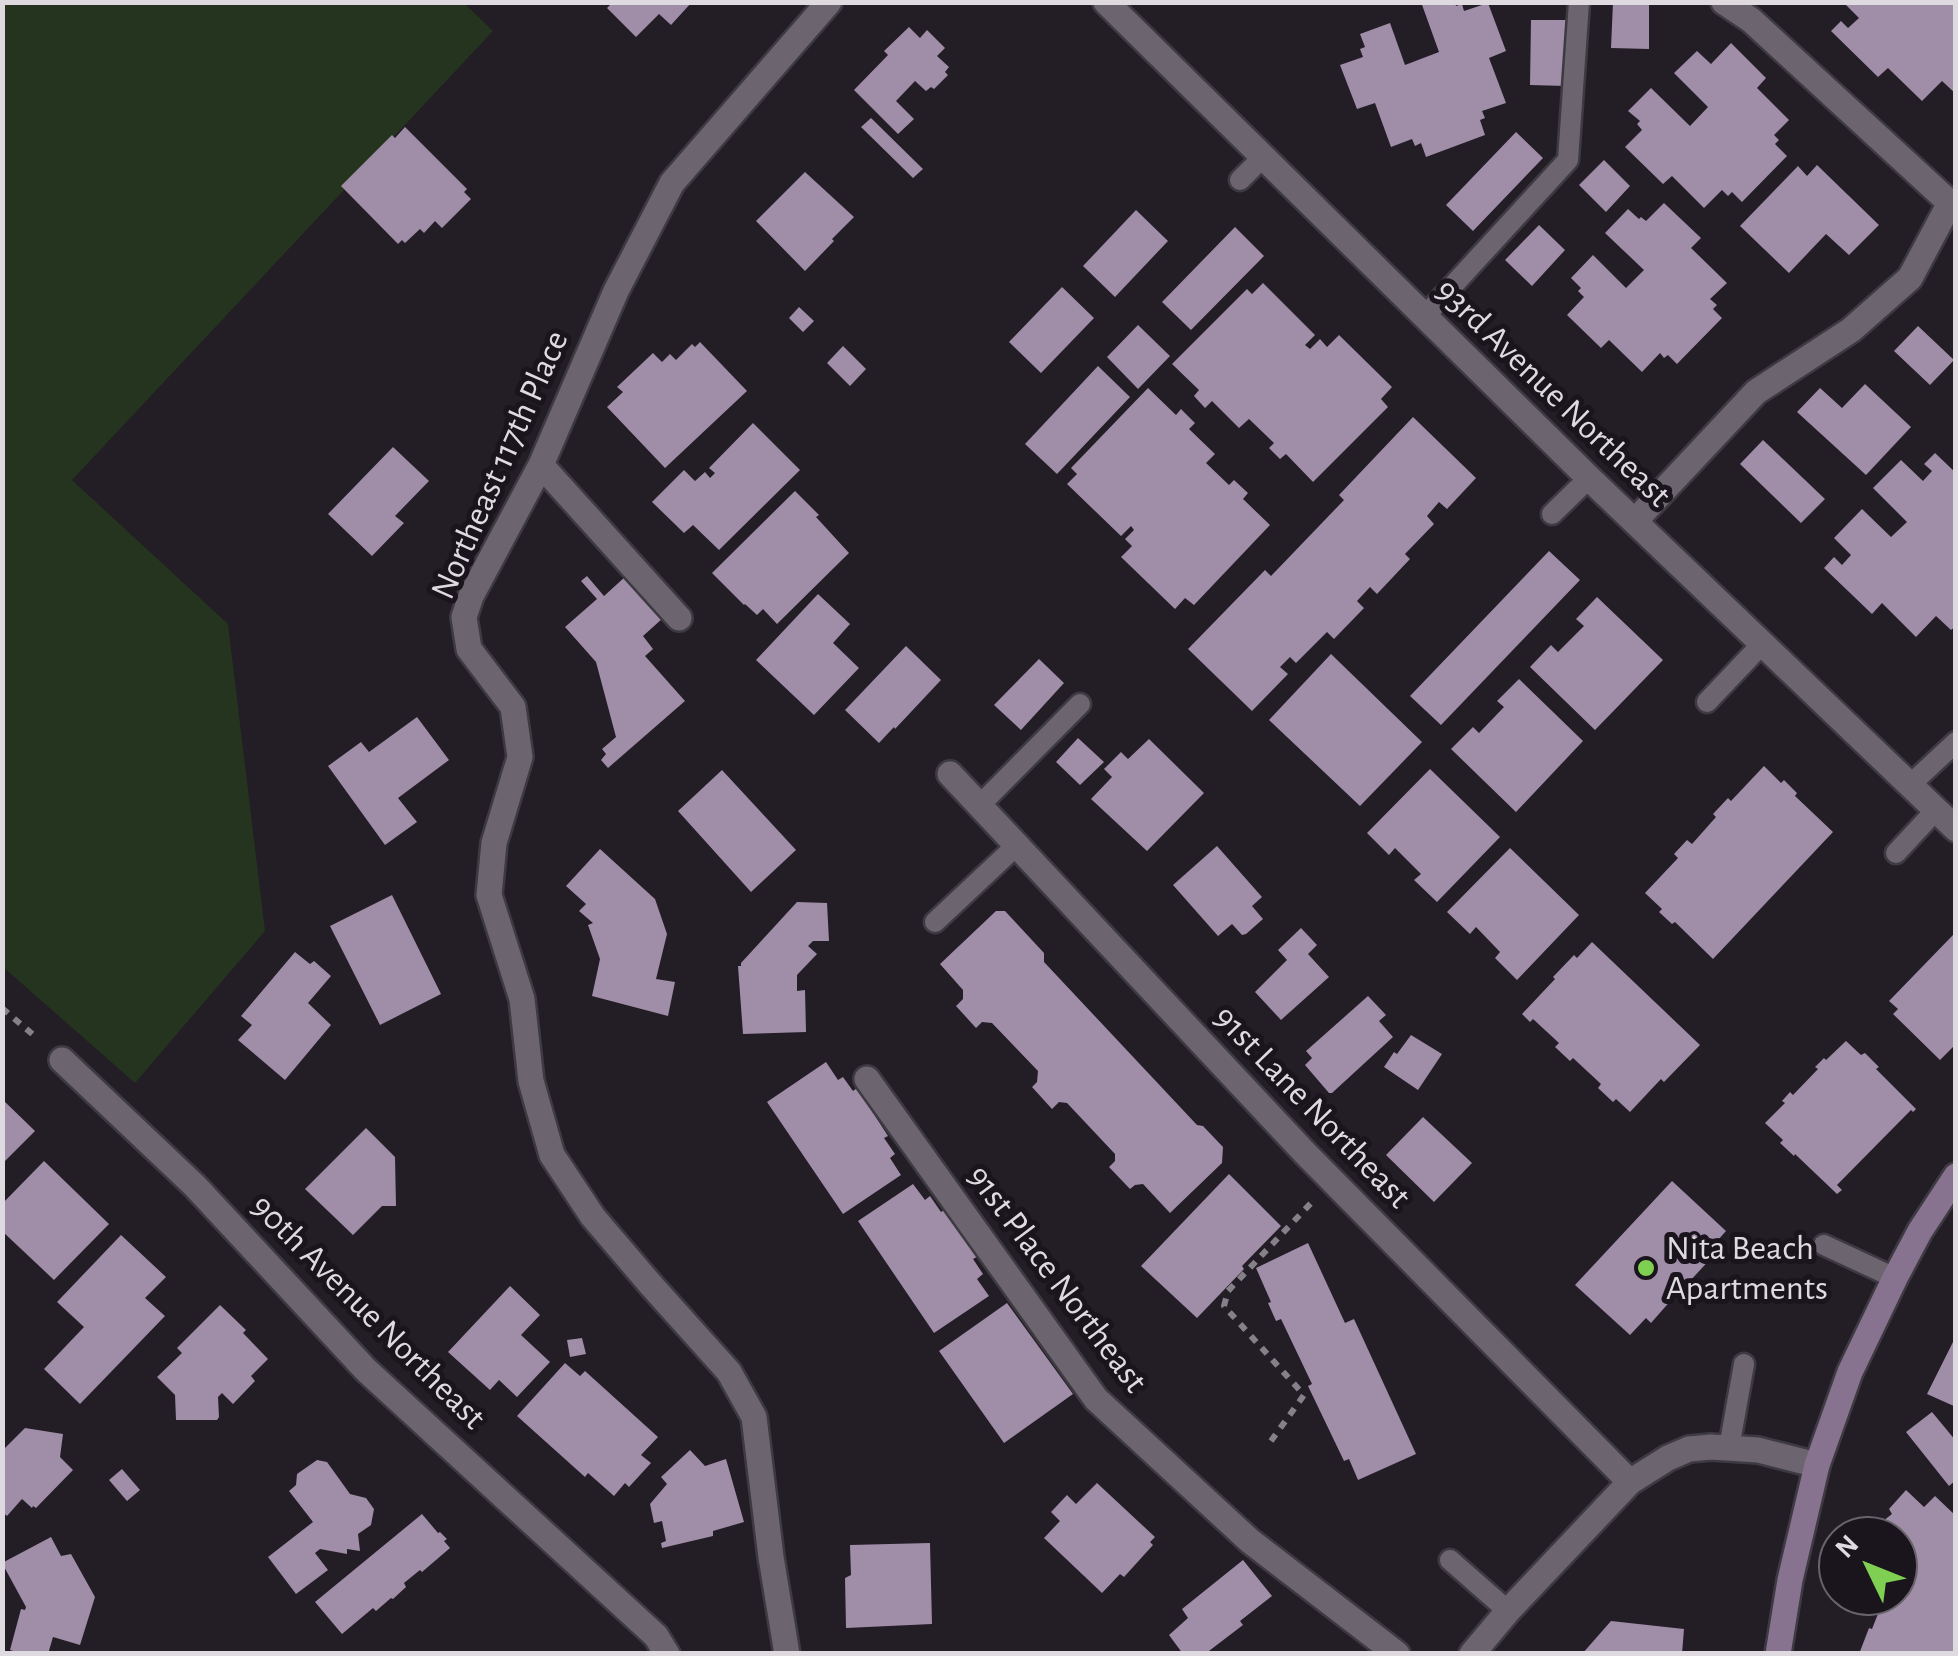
<!DOCTYPE html>
<style>
body{margin:0}
#map{position:relative;width:1958px;height:1656px;overflow:hidden;background:#231d26;font-family:"Alegreya Sans",sans-serif}
canvas{display:block}
.frame{position:absolute;inset:0;border:5px solid #dedae0;pointer-events:none}
.north{position:absolute;left:1818px;top:1516px;width:100px;height:100px;box-sizing:border-box;background:#1a141c;border:2px solid #68636a;border-radius:50%;rotate:313deg;font-size:28px;font-weight:700;line-height:40px;text-align:center;color:#dedae0}
.north::after{content:'';display:block;margin:auto;width:35px;height:45px;background:#7fd052;clip-path:polygon(50% 0,100% 100%,50% 72%,0 100%)}
</style>
<div id="map">
<canvas width="1958" height="1656"></canvas>
<div class="frame"></div>
<div class="north">N</div>
</div>
<script>
const c = document.querySelector('canvas').getContext('2d');
c.lineJoin = 'round';
function fill(path, color) { c.fillStyle = color; c.fill(path, 'evenodd'); }
const shape = rows => new Path2D(rows.map(r => 'M' + r).join(''));
function strokePath(path, color, width, dash) { c.strokeStyle = color; c.lineWidth = width; c.lineCap = dash ? 'butt' : 'round'; c.setLineDash(dash || []); c.stroke(path); }
function label(font, color, halo, rows, align = 'center') {
  c.font = font + ' "Alegreya Sans",sans-serif'; c.lineWidth = 10; c.setLineDash([]); c.textBaseline = 'middle'; c.strokeStyle = halo; c.fillStyle = color; for (const [text, x, y, turn = 0] of rows) {
    c.save(); c.translate(x, y); c.rotate((+turn || 0) * Math.PI / 180); c.textAlign = isNaN(turn) ? turn : align; if (halo) c.strokeText(text, 0, 0); c.fillText(text, 0, 0); c.restore();
  }
}
fill(shape([
 [3,3,464,3,493,31,72,480,228,624,265,931,135,1083,3,967]
]), '#25341e');
fill(shape([
 [613,2,692,2,671,25,659,14,636,37,607,8],
 [1421,2,1455,2,1456,6,1462,4,1464,11,1488,3,1506,51,1489,58,1506,103,1482,111,1485,118,1480,120,1485,135,1426,157,1421,143,1415,146,1412,139,1391,147,1375,103,1357,109,1340,65,1363,57,1360,49,1365,47,1360,34,1390,23,1405,65,1439,52],
 [1613,2,1649,2,1649,49,1611,48],
 [1843,2,1956,2,1956,94,1942,81,1922,101,1888,68,1878,77,1831,31,1841,21,1848,28,1859,18],
 [1531,20,1566,20,1566,86,1530,85],
 [909,27,920,38,927,30,945,48,937,56,949,67,945,72,948,75,934,89,931,87,926,91,915,81,896,101,914,119,898,134,854,90,888,55,884,51],
 [1731,43,1766,78,1757,88,1789,120,1774,135,1779,140,1775,144,1787,156,1742,202,1732,192,1728,196,1722,190,1704,208,1672,176,1663,184,1625,147,1642,130,1637,124,1640,121,1628,111,1651,88,1690,126,1708,107,1674,73,1697,51,1711,64],
 [871,118,923,169,913,178,861,127],
 [405,127,467,189,464,192,471,199,442,228,435,221,424,233,420,229,405,243,402,240,398,244,341,186,392,135,395,138],
 [1516,132,1543,158,1473,231,1446,205],
 [1604,160,1630,186,1606,212,1579,185],
 [1817,165,1879,225,1849,255,1826,234,1789,273,1740,226,1798,166,1807,176],
 [805,172,854,217,832,239,834,241,805,271,756,221],
 [1664,203,1701,238,1691,248,1727,283,1710,299,1717,305,1713,309,1722,318,1677,364,1668,355,1664,358,1660,353,1642,372,1609,340,1601,348,1567,315,1584,297,1578,291,1581,288,1571,278,1593,255,1626,288,1644,270,1605,233,1628,209,1639,219,1641,217,1646,221],
 [1136,210,1168,241,1115,297,1083,266],
 [1539,225,1565,250,1532,286,1505,260],
 [1235,227,1264,256,1191,330,1162,302],
 [1263,283,1315,335,1305,345,1310,349,1320,339,1327,347,1339,335,1392,387,1381,399,1388,407,1313,482,1286,454,1280,459,1269,448,1274,443,1249,419,1239,428,1212,401,1205,408,1194,396,1199,390,1172,364,1247,289,1252,294],
 [1062,287,1094,318,1041,373,1009,342],
 [799,307,814,321,803,332,789,318],
 [1138,325,1170,356,1138,389,1107,357],
 [1918,326,1954,360,1930,385,1894,351],
 [700,342,747,391,665,468,607,407,623,392,617,387,653,353,662,362,670,354,676,360,692,344,695,347],
 [843,346,866,369,850,386,827,363],
 [1098,366,1130,397,1057,474,1025,444],
 [1865,384,1911,427,1866,475,1797,412,1820,388,1842,408],
 [1148,388,1176,415,1181,409,1195,423,1189,429,1215,454,1206,463,1229,485,1234,480,1248,493,1243,499,1270,525,1194,605,1185,598,1175,609,1121,557,1132,546,1125,539,1134,530,1131,526,1121,536,1067,484,1077,474,1071,468],
 [1413,417,1476,478,1447,509,1439,502,1427,516,1434,524,1405,554,1410,559,1377,594,1370,587,1357,601,1364,608,1334,639,1327,632,1296,663,1290,657,1280,667,1288,674,1252,711,1188,649,1265,570,1271,576,1344,500,1339,495],
 [753,423,800,470,719,550,693,525,684,533,652,502,684,470,695,481,705,472,710,478,715,473,709,468],
 [1763,440,1825,499,1801,523,1740,464],
 [393,447,429,481,395,516,404,523,372,556,328,514],
 [1935,453,1956,473,1956,626,1951,630,1936,616,1916,637,1882,603,1872,614,1824,568,1834,557,1842,565,1851,555,1834,538,1862,509,1891,537,1907,522,1873,488,1901,460,1923,481,1932,471,1924,464],
 [795,491,819,515,816,517,849,553,777,624,763,609,757,615,745,604,744,605,712,573],
 [1549,551,1580,580,1441,725,1410,696],
 [587,576,604,596,626,576,663,618,643,636,653,649,645,656,685,701,608,768,601,760,606,754,602,749,616,737,596,662,565,627,597,599,581,581],
 [818,594,850,624,833,643,859,668,814,715,756,660],
 [1597,597,1663,660,1595,730,1530,667,1551,645,1558,652,1584,626,1576,619],
 [906,646,941,680,895,729,894,727,879,743,845,710],
 [1331,654,1422,742,1360,806,1269,720],
 [1039,659,1064,683,1021,730,994,705],
 [1519,679,1583,741,1516,812,1451,749,1473,727,1479,733,1504,707,1497,701],
 [417,717,449,760,398,798,417,822,385,845,328,766,361,742,369,752],
 [1078,738,1104,762,1080,785,1056,762],
 [1149,739,1204,793,1147,851,1091,799,1112,777,1104,769,1121,752,1128,759],
 [1764,766,1781,783,1784,780,1797,793,1795,796,1833,832,1713,959,1675,922,1672,924,1659,912,1662,909,1645,893,1678,858,1674,854,1687,840,1692,844,1716,817,1713,814,1728,798,1731,801],
 [1430,769,1500,837,1437,902,1414,880,1421,874,1395,848,1389,855,1367,833],
 [722,770,796,850,751,892,678,811],
 [1217,846,1262,897,1252,906,1263,919,1246,934,1242,935,1232,924,1218,936,1173,885],
 [1510,848,1579,915,1517,980,1495,958,1500,952,1476,927,1470,934,1447,912],
 [600,849,655,899,667,934,656,979,675,982,668,1016,592,996,600,959,588,925,593,923,579,911,586,904,566,886],
 [392,895,441,994,380,1025,330,926],
 [797,902,827,903,829,941,813,941,808,946,817,954,797,975,797,991,805,990,806,1032,743,1034,738,966,741,966,741,963],
 [996,911,1005,911,1044,953,1044,962,1197,1125,1203,1126,1223,1147,1222,1163,1170,1213,1143,1184,1135,1185,1130,1189,1109,1167,1115,1161,1115,1154,1067,1103,1059,1102,1052,1109,1032,1087,1037,1082,1038,1071,992,1023,982,1022,976,1028,956,1006,963,999,963,990,940,964],
 [1301,928,1317,945,1308,954,1329,977,1281,1020,1255,992,1287,960,1278,950],
 [1953,935,1956,937,1956,1044,1940,1060,1893,1014,1898,1009,1889,1001],
 [1592,942,1700,1045,1664,1082,1661,1079,1630,1112,1616,1099,1613,1102,1598,1088,1601,1084,1573,1058,1570,1061,1555,1047,1559,1043,1533,1019,1530,1022,1522,1014,1555,979,1553,977,1574,955,1577,958],
 [295,952,310,964,314,961,331,976,308,1003,331,1025,285,1080,238,1040,252,1025,241,1016],
 [1368,996,1386,1015,1379,1021,1393,1037,1332,1093,1329,1093,1305,1065,1312,1058,1306,1051],
 [1411,1035,1442,1054,1418,1090,1384,1067,1394,1052,1397,1054],
 [1846,1041,1861,1055,1865,1053,1879,1067,1876,1069,1916,1109,1913,1112,1911,1110,1837,1185,1842,1190,1837,1194,1795,1154,1794,1156,1780,1143,1783,1140,1765,1123,1785,1103,1782,1101,1790,1092,1793,1095,1818,1069,1815,1067,1824,1058,1826,1060],
 [826,1062,838,1080,843,1077,853,1091,857,1088,888,1136,884,1138,895,1154,890,1158,901,1175,843,1214,767,1102],
 [2,1099,35,1131,2,1164],
 [1423,1117,1472,1163,1434,1202,1386,1155],
 [366,1128,395,1157,396,1206,382,1206,353,1235,305,1189],
 [44,1161,109,1224,54,1280,2,1231,2,1204],
 [1229,1174,1281,1226,1242,1266,1244,1269,1197,1318,1141,1266],
 [1672,1181,1726,1231,1710,1249,1715,1254,1689,1282,1697,1289,1689,1298,1680,1290,1651,1323,1646,1318,1630,1335,1575,1285],
 [913,1184,925,1200,930,1196,941,1212,944,1210,977,1257,973,1259,983,1274,977,1279,989,1296,934,1333,858,1221],
 [121,1235,166,1277,145,1298,165,1316,80,1404,44,1369,84,1327,57,1302],
 [1308,1243,1345,1323,1354,1319,1416,1454,1358,1480,1349,1459,1344,1461,1308,1386,1312,1384,1281,1319,1276,1321,1268,1303,1271,1302,1256,1268],
 [510,1286,540,1315,521,1335,550,1362,517,1397,499,1380,490,1390,448,1352],
 [1007,1303,1073,1394,1004,1443,939,1351],
 [220,1305,246,1330,243,1333,268,1359,251,1376,255,1381,233,1404,222,1393,218,1397,219,1417,217,1420,176,1420,175,1395,157,1377,182,1353,177,1348],
 [1956,1336,1956,1407,1927,1394],
 [582,1338,586,1354,570,1357,567,1340],
 [565,1363,580,1376,585,1371,658,1437,641,1455,651,1463,629,1487,625,1483,614,1496,588,1473,585,1477,517,1416],
 [1932,1412,1956,1441,1956,1480,1949,1486,1906,1432],
 [25,1428,63,1434,60,1457,73,1470,36,1508,33,1506,32,1508,22,1499,7,1516,2,1512,2,1451],
 [690,1450,705,1466,726,1459,744,1522,713,1531,713,1536,662,1548,661,1543,666,1541,662,1521,654,1523,650,1504,667,1484,661,1477],
 [317,1460,327,1462,350,1494,366,1498,374,1509,371,1525,358,1534,360,1551,347,1549,347,1554,320,1549,315,1553,328,1570,296,1594,268,1557,313,1522,289,1491,296,1485,297,1474],
 [122,1469,140,1490,127,1501,109,1480],
 [1097,1483,1155,1537,1150,1542,1153,1545,1124,1577,1120,1574,1102,1593,1044,1538,1060,1521,1051,1512,1067,1495,1076,1504],
 [1906,1490,1924,1507,1935,1496,1956,1516,1956,1654,1859,1654,1869,1628,1872,1629,1885,1596,1898,1596,1898,1536,1879,1536,1879,1531,1883,1521,1892,1514,1889,1509],
 [422,1514,438,1533,440,1532,447,1539,444,1541,450,1548,422,1572,420,1570,404,1583,406,1587,393,1599,391,1598,376,1611,373,1608,342,1634,315,1602],
 [51,1537,61,1556,71,1554,95,1597,80,1645,53,1637,48,1654,23,1654,10,1650,21,1609,25,1610,26,1607,2,1563],
 [930,1543,932,1624,846,1628,845,1578,851,1575,850,1545],
 [1243,1560,1272,1596,1240,1621,1243,1625,1205,1654,1183,1654,1169,1635,1188,1618,1182,1609],
 [1611,1621,1684,1629,1682,1654,1582,1654]
]), '#a08da8');
const service = shape([
 [1240,180,1263,157],
 [1424,317,1568,160,1579,2],
 [1552,514,1589,478],
 [1707,702,1762,644],
 [1910,785,1956,742],
 [980,805,1080,704],
 [1896,853,1936,810],
 [935,922,1017,845],
 [1824,1245,1895,1278],
 [1729,1448,1744,1364],
 [1450,1560,1508,1611]
]);
const minor = shape([
 [541,465,679,618],
 [1635,521,1756,392,1851,330,1910,278,1950,203,1751,20,1724,2],
 [950,774,1305,1153,1630,1482],
 [62,1060,195,1186,366,1370,656,1636,667,1654],
 [867,1079,1096,1399,1250,1541,1397,1654],
 [787,1654,771,1557,754,1417,729,1372,651,1285,593,1217,552,1155,531,1081,522,999,489,895,494,843,520,757,513,707,469,649,464,617,471,596,541,465,616,291,672,183,829,2],
 [1472,1654,1508,1611,1630,1482,1668,1458,1689,1449,1711,1447,1758,1450,1817,1465]
]);
const tertiary = shape([
 [1106,2,1589,478,1956,829]
]);
const secondary = shape([
 [1778,1654,1790,1580,1817,1465,1850,1372,1895,1278,1920,1231,1956,1176]
]);
strokePath(service, '#3e3a41', 25);
strokePath(minor, '#3e3a41', 30);
strokePath(tertiary, '#3e3a41', 30);
strokePath(secondary, '#3e3a41', 30);
strokePath(shape([
 [2,1008,38,1039],
 [1271,1441,1304,1395,1224,1306,1228,1291,1312,1202]
]), '#868189', 6, [8, 8]);
strokePath(service, '#6c656f', 20);
strokePath(minor, '#6c656f', 25);
strokePath(tertiary, '#6c656f', 25);
strokePath(secondary, '#877390', 25);
for (const [x, y, r, color] of [
 [1646,1268,10,"#7fd052"]
]) { const dot = new Path2D(); dot.arc(x, y, r, 0, 2 * Math.PI); c.fillStyle = color; c.fill(dot); strokePath(dot, '#1a141c', 4); }
label('35px', '#dedae0', '#1a141c', [
 ["93rd Avenue Northeast",1553,393,44],
 ["Northeast 117th Place",500,465,-66],
 ["91st Lane Northeast",1312,1107,46],
 ["91st Place Northeast",1057,1279,53],
 ["90th Avenue Northeast",368,1312,45]
]);
label('35px', '#dedae0', '#1a141c', [
 ["Nita Beach",1666,1248],
 ["Apartments",1666,1288]
], 'left');
</script>
